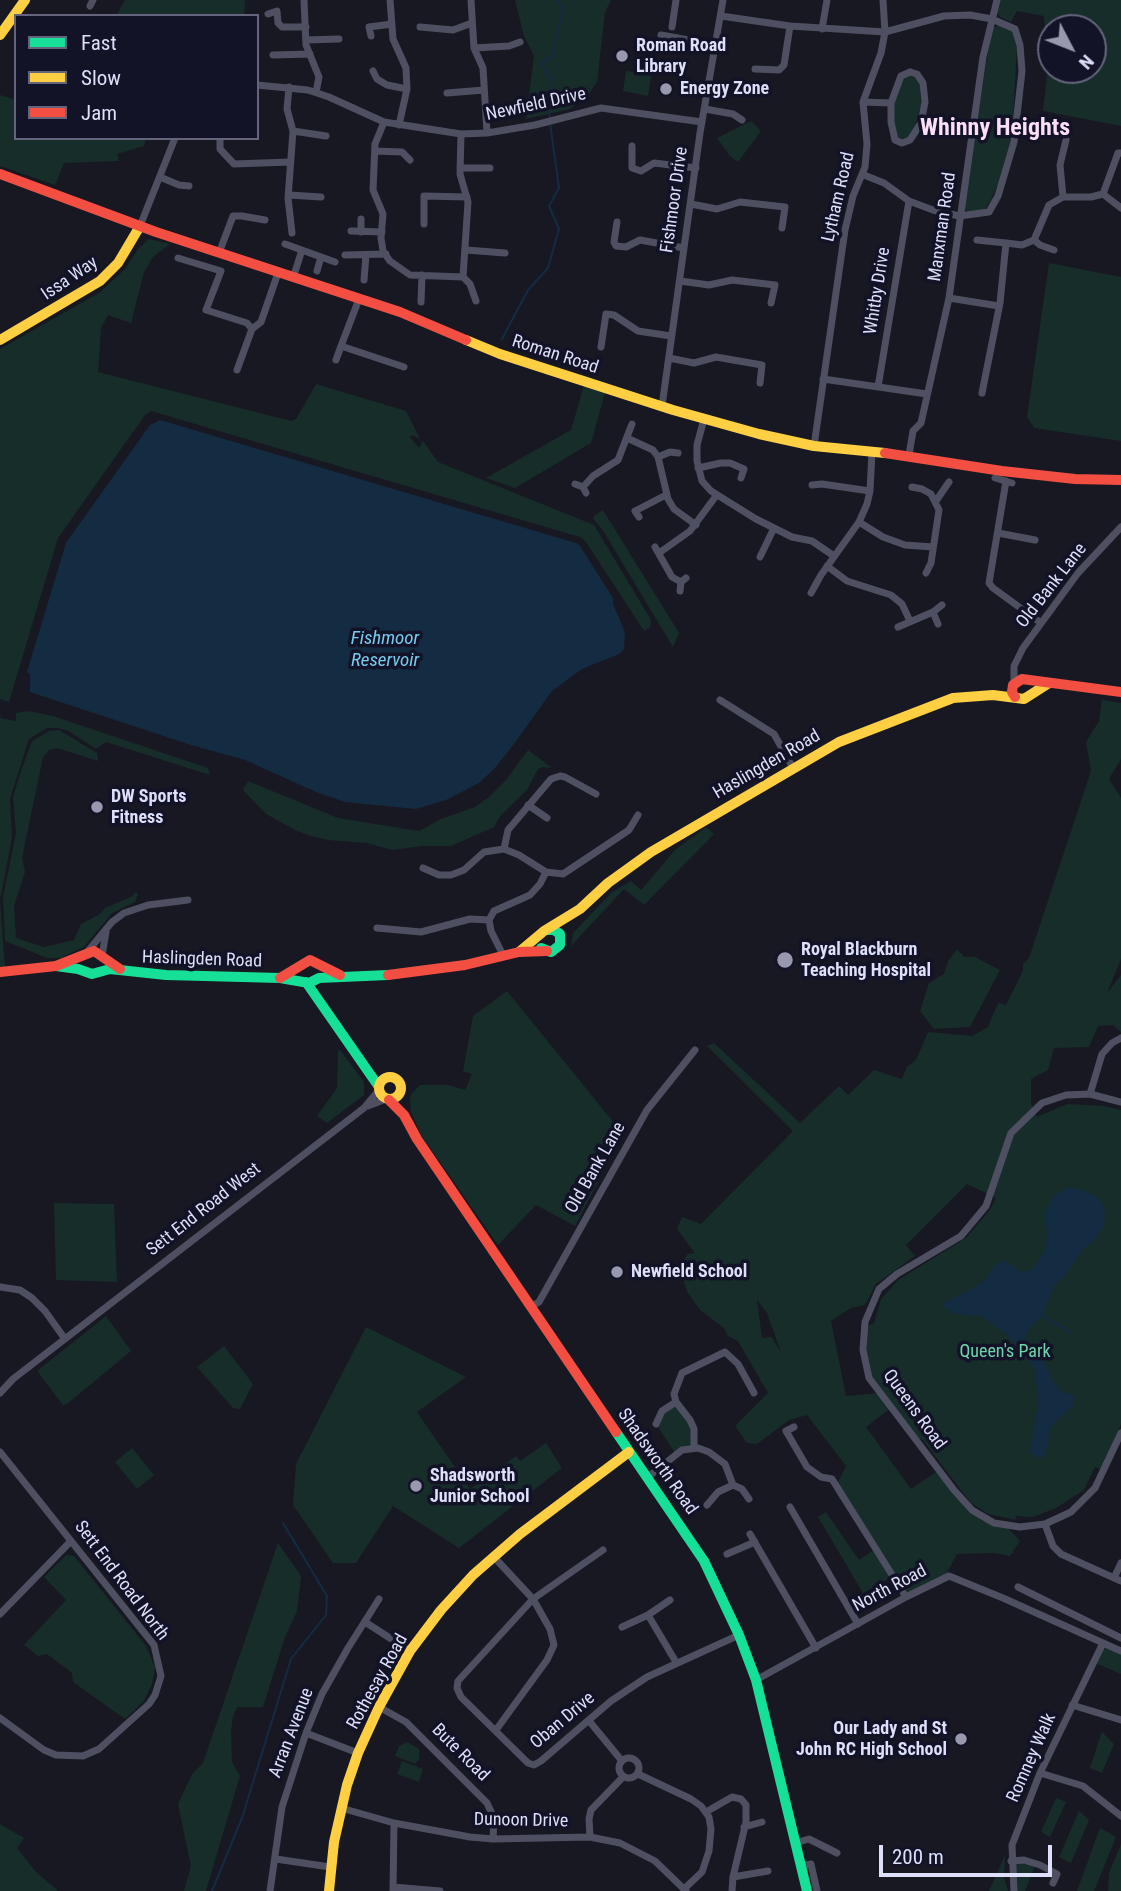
<!DOCTYPE html>
<style>
body{margin:0}
#map{position:relative;width:1121px;height:1891px;overflow:hidden;background:#181822;font-family:"Roboto Condensed",sans-serif}
canvas{display:block}
.legend{position:absolute;left:14px;top:14px;width:245px;height:126px;box-sizing:border-box;background:#131327;border:2px solid #64657c;margin:0;padding:9px 12px;list-style:none;font-size:21px;color:#dddffb}
.legend li{display:flex;align-items:center;gap:14px;height:35px}
.legend b{width:35px;border:2px solid #64657c}
.north{position:absolute;left:1037px;top:14px;width:70px;height:70px;box-sizing:border-box;background:#131327;border:2px solid #64657c;border-radius:50%;rotate:132deg;font-size:19px;font-weight:700;line-height:28px;text-align:center;color:#dddffb}
.north::after{content:'';display:block;margin:auto;width:24px;height:32px;background:#9899af;clip-path:polygon(50% 0,100% 100%,50% 72%,0 100%)}
.scale{position:absolute;left:879px;top:1845px;width:173px;height:32px;box-sizing:border-box;border:4px solid #dddffb;border-top:0;padding-left:9px;font-size:21px;line-height:24px;white-space:nowrap;color:#dddffb;-webkit-text-stroke:5px #131327;paint-order:stroke}
</style>
<div id="map">
<canvas width="1121" height="1891"></canvas>
<ul class="legend">
<li><b style="height:9px;background:#16e098"></b>Fast</li>
<li><b style="height:9px;background:#ffcf43"></b>Slow</li>
<li><b style="height:9px;background:#f24e42"></b>Jam</li>
</ul>
<div class="north">N</div>
<div class="scale">200 m</div>
</div>
<script>
const c = document.querySelector('canvas').getContext('2d');
c.lineJoin = 'round';
function fill(path, color) { c.fillStyle = color; c.fill(path, 'evenodd'); }
const shape = rows => new Path2D(rows.map(r => 'M' + r).join(''));
function strokePath(path, color, width, dash) { c.strokeStyle = color; c.lineWidth = width; c.lineCap = dash ? 'butt' : 'round'; c.setLineDash(dash || []); c.stroke(path); }
function label(font, color, halo, rows, align = 'center') {
  c.font = font + ' "Roboto Condensed",sans-serif'; c.lineWidth = 7; c.setLineDash([]); c.textBaseline = 'middle'; c.strokeStyle = halo; c.fillStyle = color; for (const [text, x, y, turn = 0] of rows) {
    c.save(); c.translate(x, y); c.rotate((+turn || 0) * Math.PI / 180); c.textAlign = isNaN(turn) ? turn : align; if (halo) c.strokeText(text, 0, 0); c.fillText(text, 0, 0); c.restore();
  }
}
fill(shape([
 [125,0,245,0,244,16,116,16],
 [515,0,611,0,605,12,597,82,586,98,570,109,526,119,534,56,524,36],
 [1000,0,1121,0,1121,126,1043,111,1047,76,1044,16,1017,11,1011,22,1000,17,997,12],
 [1051,28,1093,28,1093,70,1051,70],
 [999,25,1012,30,1017,46,1012,137,999,181,991,200,984,211,966,211,963,207,992,28],
 [626,71,651,75,648,96,623,91],
 [904,76,915,76,920,84,921,106,915,126,908,137,900,139,896,134,893,119,894,101],
 [0,95,16,100,16,138,146,138,144,146,117,154,119,161,64,163,55,185,0,166],
 [751,121,761,131,738,162,730,156,717,138],
 [149,239,170,244,153,257,144,272,131,323,108,315,101,328,98,372,291,421,296,419,316,384,406,411,420,439,412,435,410,437,419,448,423,441,438,462,594,525,651,620,650,627,644,631,586,542,580,537,151,411,145,415,58,538,9,702,0,699,0,349,99,293,125,269,139,248],
 [1049,263,1121,277,1121,441,1034,428,1027,417],
 [585,382,606,389,591,443,515,488,486,478,571,430],
 [603,510,679,633,673,647,602,529,593,519,595,515],
 [1102,700,1121,703,1121,759,1109,779,1121,798,1121,959,1107,993,1121,975,1121,1032,1113,1025,1098,1026,1089,1047,1054,1048,1048,1070,1031,1079,1031,1103,1037,1117,1067,1104,1104,1106,1121,1110,1121,1424,1101,1469,1095,1467,1084,1490,1056,1508,1033,1517,1015,1516,1017,1520,988,1514,970,1502,922,1439,916,1440,891,1408,866,1427,911,1489,939,1470,972,1510,1004,1524,1020,1541,1010,1556,995,1553,957,1554,944,1578,906,1597,892,1577,863,1593,818,1517,826,1512,859,1560,874,1550,834,1490,846,1466,807,1415,789,1420,757,1444,747,1443,735,1426,768,1393,738,1341,728,1336,724,1328,700,1310,688,1293,684,1283,682,1262,688,1254,695,1253,677,1229,682,1217,701,1224,793,1131,707,1046,714,1043,800,1123,839,1086,848,1095,874,1070,902,1079,907,1067,916,1060,928,1032,972,1036,988,1027,998,1003,1006,1005,1023,971,1023,964,1029,958,1091,771,1086,742,1099,721],
 [967,1184,996,1198,989,1211,966,1238,898,1280,881,1299,874,1323,865,1328,869,1378,879,1393,846,1396,831,1321,851,1308,865,1305,876,1284,915,1256,906,1245],
 [757,1300,767,1313,781,1352,771,1337,762,1338],
 [29,711,53,716,208,768,210,775,106,742,96,749,69,731,58,728,47,728,29,739,10,799,12,838,0,900,5,967,0,967,0,715,1,718,16,721,16,713],
 [59,730,97,753,98,761,57,748,49,750,43,757,22,858,25,872,14,906,16,938,44,947,74,940,81,924,100,914,105,908,133,896,135,892,138,894,135,902,112,913,84,947,60,958,47,958,5,941,3,897,16,833,13,797,20,774,32,741,49,731],
 [528,750,552,768,543,767,538,769,527,790,500,816,494,827,451,846,422,846,392,850,367,843,328,840,311,836,295,830,266,814,243,790,248,781,338,818,419,831,441,819,475,807,489,797,506,780],
 [706,827,714,834,644,905,624,889,571,946,573,933,611,893,631,881,641,890,675,850],
 [957,949,964,957,975,957,1000,970,970,1027,934,1029,920,1011,929,983,944,974,948,961],
 [507,991,623,1134,575,1226,536,1205,498,1245,421,1135,411,1112,410,1101,411,1094,420,1085,448,1085,465,1090,472,1074,463,1071,473,1016],
 [340,1050,364,1082,364,1095,327,1123,317,1116,337,1088,338,1051],
 [54,1203,114,1204,117,1282,56,1280],
 [106,1316,131,1351,67,1404,63,1405,37,1371],
 [366,1327,466,1377,417,1412,470,1489,516,1456,520,1461,546,1443,562,1468,459,1548,393,1506,356,1563,333,1563,293,1505,296,1464],
 [224,1346,253,1384,240,1409,233,1408,197,1367],
 [676,1402,689,1418,694,1447,677,1456,656,1424,662,1411],
 [132,1448,154,1475,137,1489,115,1462],
 [278,1543,301,1576,297,1611,285,1637,263,1707,237,1707,233,1716,231,1732,232,1762,240,1776,206,1891,184,1891,191,1866,178,1804,192,1774,203,1763],
 [66,1555,74,1556,146,1646,155,1667,152,1684,144,1701,125,1719,73,1682,72,1673,47,1654,38,1656,24,1645,66,1600,44,1577],
 [1103,1643,1121,1651,1121,1674,1093,1662],
 [1102,1732,1114,1744,1102,1773,1090,1768],
 [407,1742,419,1749,419,1759,415,1764,395,1756,399,1746],
 [402,1761,423,1769,419,1782,397,1774],
 [1056,1798,1066,1802,1050,1837,1041,1832],
 [1079,1811,1089,1820,1071,1863,1059,1857],
 [0,1824,24,1838,17,1848,36,1872,58,1891,0,1891],
 [1100,1828,1116,1837,1094,1891,1077,1891],
 [1121,1844,1121,1891,1108,1891,1109,1873],
 [1005,1855,1004,1878,1008,1891,989,1891],
 [1011,1861,1036,1863,1025,1891,1014,1891]
]), '#172d2a');
fill(shape([
 [160,420,576,543,580,546,613,598,613,604,625,632,624,649,619,654,582,669,552,691,514,744,494,769,479,783,446,800,416,809,345,802,316,792,245,760,191,745,30,692,30,674,27,672,66,543,150,425],
 [1070,1187,1085,1191,1100,1199,1105,1212,1104,1226,1095,1240,1082,1250,1066,1275,1055,1284,1042,1316,1029,1329,1025,1338,1029,1349,1038,1353,1044,1361,1053,1381,1061,1391,1075,1396,1073,1406,1051,1426,1045,1456,1039,1458,1030,1452,1038,1403,1035,1369,1009,1336,981,1316,954,1314,941,1304,970,1290,985,1280,995,1265,1005,1260,1020,1272,1032,1270,1044,1253,1048,1236,1044,1214,1054,1195]
]), '#132c42');
strokePath(shape([
 [550,118,548,107,553,80,541,64,553,55,563,6,556,0],
 [502,339,528,290,548,268,559,229,549,206,559,188,550,123],
 [1042,1316,1071,1332],
 [212,1891,242,1818,291,1659,326,1615,327,1596,283,1523]
]), '#132c42', 2);
strokePath(shape([
 [304,0,306,45,319,77,316,92],
 [390,0,393,39,406,68,407,89,399,125],
 [471,0,474,48,483,68,487,133],
 [90,6,93,0],
 [268,14,277,11,278,23,282,27,306,27],
 [721,16,790,26,885,32,944,16,970,15,992,19,1015,29,1020,45,1022,71,1014,142,998,196,989,212,959,216,933,210,909,201,884,183,864,175],
 [420,27,453,30,472,23],
 [672,27,676,0],
 [822,29,827,0],
 [661,35,716,45],
 [371,36,369,27,392,24],
 [306,40,339,39],
 [474,48,509,46,520,42],
 [273,55,310,54],
 [755,69,779,70,784,65,790,26],
 [373,71,377,79,387,85,407,89],
 [910,72,917,74,923,83,925,102,921,123,910,140,902,143,895,140,891,122,891,103,901,76,910,72],
 [257,85,308,90,329,97,384,122,461,134,487,133,535,125,601,108,702,122],
 [289,87,287,109,293,131,288,198,292,233],
 [447,93,484,90],
 [863,102,891,103],
 [705,109,733,114,742,120],
 [384,122,375,144,373,190,383,214,381,238,383,251,390,261,410,275,463,277,468,202,460,174,461,134],
 [293,131,326,136],
 [220,138,220,149,234,164,290,162],
 [632,146,632,168,641,171,654,163,696,168],
 [375,151,402,152,410,160],
 [460,168,490,168],
 [160,177,179,185,189,186],
 [1103,194,1118,153,1121,153],
 [289,195,321,197],
 [1063,197,1060,165,1066,140],
 [691,204,717,209,740,202,785,207,782,228],
 [361,219,361,232],
 [617,222,614,242,616,246,626,247,640,240,684,248],
 [424,224,424,196,467,197],
 [140,226,175,138],
 [351,231,382,232],
 [977,240,1006,243],
 [1034,240,1040,245,1054,250],
 [285,244,335,262],
 [466,250,505,253],
 [219,253,233,216,242,216,265,220],
 [345,255,386,254],
 [178,258,221,271,206,310,247,323,252,329],
 [317,271,321,257],
 [463,277,470,284,476,301],
 [293,278,302,250],
 [364,280,366,255],
 [680,281,709,285,732,280,775,285,771,303],
 [949,298,999,306],
 [359,299,341,346,404,367],
 [421,302,422,275],
 [601,347,606,314,614,315,638,331,671,336],
 [669,358,694,363,716,357,762,365,760,383],
 [336,360,341,346],
 [237,370,252,329,261,322,278,273],
 [823,379,927,394],
 [878,387,909,201],
 [982,393,1000,303,1006,243,1022,245,1034,240,1049,205,1063,197,1091,197,1103,194,1121,208],
 [662,406,700,133,723,0],
 [704,419,697,445,697,461,702,481,711,491,756,519,792,537,812,541,834,556],
 [627,438,653,450,658,457,668,499,674,509,696,525],
 [814,446,845,230,853,196,865,167,867,144,863,102,881,53,885,32,883,0],
 [909,455,913,431,921,423,949,298,983,57,997,0],
 [658,457,670,452,678,453],
 [698,468,721,463,730,463,744,469,741,478],
 [995,478,1012,483],
 [1006,481,989,583,993,588,1041,623],
 [575,484,583,487,586,493],
 [812,485,822,484,870,491],
 [583,487,593,476,618,460,632,424],
 [912,487,922,489,931,494,939,510,931,563,926,573],
 [936,501,949,482],
 [639,517,635,511,666,495],
 [859,522,883,537,905,545,933,547],
 [998,533,1035,540],
 [655,547,672,577,681,582],
 [659,553,690,531,716,496],
 [760,557,774,528],
 [827,566,847,581,891,595,902,604,910,621],
 [680,591,681,582,686,578],
 [811,593,821,575,859,522,867,504,870,491,872,452],
 [933,612,938,624],
 [898,627,933,612,942,605],
 [1014,683,1014,666,1023,648,1078,573,1121,527],
 [720,700,774,734,793,768],
 [528,805,547,818],
 [504,849,508,830,551,779,560,776,565,777,596,794],
 [423,868,439,875,451,875,464,870,484,852,504,849,519,855,546,872,563,874,629,830,638,815],
 [489,920,494,911,530,895,540,884,546,872],
 [377,928,421,932,470,919,489,920,491,931,503,955],
 [88,951,112,922,124,913,148,905,188,900],
 [102,956,106,932],
 [1090,1094,1102,1054,1112,1043,1121,1038],
 [1121,1102,1090,1094,1066,1095,1042,1103,1011,1133,986,1206,961,1236,897,1274,879,1289,865,1322,863,1350,869,1378,954,1490,972,1510,994,1523,1020,1527,1045,1524,1071,1512,1095,1488,1121,1433],
 [368,1106,386,1099],
 [0,1287,20,1290,32,1298,45,1311,65,1339],
 [532,1306,539,1302,647,1110,695,1050],
 [0,1393,13,1379,364,1108,379,1090],
 [656,1424,662,1411,676,1402],
 [794,1427,786,1431,807,1467,821,1477,832,1479,906,1597],
 [694,1447,694,1429,690,1420,676,1402,674,1394,682,1373,725,1352,738,1364,754,1393],
 [0,1452,154,1645,161,1676,155,1695,149,1704,99,1749,83,1756,56,1755,44,1750,0,1718],
 [648,1477,682,1450,698,1448,709,1452,725,1464,733,1485,742,1489,749,1499],
 [707,1505,718,1492,733,1485],
 [790,1507,858,1624],
 [1045,1524,1053,1546,1061,1554,1121,1581],
 [750,1534,816,1648],
 [603,1550,533,1599,458,1681,457,1688,461,1697,528,1763,534,1765,541,1761,611,1701,647,1677,739,1635],
 [727,1554,755,1542],
 [494,1557,533,1599,550,1629,554,1645,547,1660,496,1730],
 [1114,1578,1121,1563],
 [1018,1587,1121,1638],
 [0,1614,71,1541],
 [648,1615,676,1662],
 [365,1622,410,1651],
 [622,1627,648,1615,670,1600],
 [756,1680,906,1597,949,1576,1003,1598,1121,1651],
 [1072,1705,1121,1720],
 [379,1707,406,1722,487,1803,494,1818,493,1839],
 [590,1722,622,1761],
 [306,1733,358,1753],
 '619 1768a10 10 0 1 1 20 0a10 10 0 1 1-20 0Z',
 [1040,1773,1083,1786,1121,1816],
 [638,1774,691,1799,701,1806,709,1817,711,1829,709,1851,702,1872,684,1889],
 [341,1808,394,1823,470,1837,493,1839,590,1837,620,1843,655,1861,686,1891],
 [706,1812,732,1797,741,1799,746,1805,746,1822,733,1877,732,1891],
 [744,1827,762,1822],
 [590,1837,589,1819,591,1810,623,1777],
 [795,1843,809,1839,837,1853],
 [276,1859,330,1867],
 [1011,1861,1024,1860,1040,1865,1057,1874,1053,1883],
 [801,1866,811,1864,817,1891],
 [733,1877,768,1871],
 [393,1887,440,1891],
 [270,1891,282,1807,306,1733,322,1694,348,1648,379,1599],
 [393,1891,394,1823],
 [1014,1891,1012,1845,1040,1773,1103,1643]
]), '#4e5061', 7);
strokePath(shape([
 [541,948,551,952,560,945,560,934,554,930,547,930],
 [56,966,78,969,92,974,110,969,166,975,280,978,309,983,319,978,388,975],
 [306,982,379,1087],
 [616,1432,704,1561,739,1635,756,1680,807,1891]
]), '#16e098', 10);
strokePath(shape([
 [0,35,25,0],
 [0,340,100,281,118,263,140,226],
 [466,340,500,354,673,410,759,434,814,446,885,453],
 [519,952,544,931,580,909,608,883,651,852,839,742,953,698,993,695,1024,699,1049,683],
 '379 1088a11 11 0 1 1 22 0a11 11 0 1 1-22 0Z',
 [329,1891,334,1842,347,1785,358,1753,379,1707,410,1651,441,1610,473,1575,520,1534,629,1452]
]), '#ffcf43', 10);
strokePath(shape([
 [0,174,156,232,400,312,466,340],
 [885,453,1002,471,1075,479,1121,480],
 [1015,697,1012,692,1013,685,1022,679,1121,692],
 [0,972,56,966,94,951,120,969],
 [388,975,465,965,519,952,547,951],
 [280,978,310,960,340,975],
 [389,1100,404,1115,417,1139,616,1432]
]), '#f24e42', 10);
for (const [x, y, r, color] of [
 [622,56,7,"#9899af"],
 [666,89,7,"#9899af"],
 [97,807,7,"#9899af"],
 [785,960,9,"#9899af"],
 [617,1272,7,"#9899af"],
 [416,1486,7,"#9899af"],
 [961,1739,7,"#9899af"]
]) { const dot = new Path2D(); dot.arc(x, y, r, 0, 2 * Math.PI); c.fillStyle = color; c.fill(dot); strokePath(dot, '#131327', 2.5); }
label('bold 18px', '#dddffb', '#131327', [
 ["Roman Road",636,46],
 ["Library",636,67],
 ["Energy Zone",680,89],
 ["DW Sports",111,797],
 ["Fitness",111,818],
 ["Royal Blackburn",801,950],
 ["Teaching Hospital",801,971],
 ["Newfield School",631,1272],
 ["Shadsworth",430,1476],
 ["Junior School",430,1497],
 ["Our Lady and St",947,1729,"right"],
 ["John RC High School",947,1750,"right"]
], 'left');
label('18px', '#dddffb', '#131327', [
 ["Newfield Drive",536,105,-12],
 ["Lytham Road",839,197,-77],
 ["Fishmoor Drive",675,200,-82],
 ["Manxman Road",943,227,-82],
 ["Issa Way",70,279,-34],
 ["Whitby Drive",878,291,-81],
 ["Roman Road",555,355,18],
 ["Old Bank Lane",1052,586,-52],
 ["Haslingden Road",767,765,-30],
 ["Haslingden Road",202,960,2],
 ["Old Bank Lane",596,1168,-60],
 ["Sett End Road West",204,1210,-38],
 ["Queens Road",914,1410,54],
 ["Shadsworth Road",657,1462,55],
 ["Sett End Road North",121,1581,53],
 ["North Road",890,1589,-28],
 ["Rothesay Road",378,1682,-61],
 ["Oban Drive",563,1721,-40],
 ["Arran Avenue",292,1733,-69],
 ["Bute Road",460,1753,45],
 ["Romney Walk",1032,1758,-66],
 ["Dunoon Drive",521,1821,1]
]);
label('18px', '#71d3aa', '#131327', [
 ["Queen's Park",1005,1352]
]);
label('italic 19px', '#78cbee', '#131327', [
 ["Fishmoor",385,639],
 ["Reservoir",385,661]
]);
label('bold 24px', '#fbdff6', '#131327', [
 ["Whinny Heights",995,129]
]);
</script>
